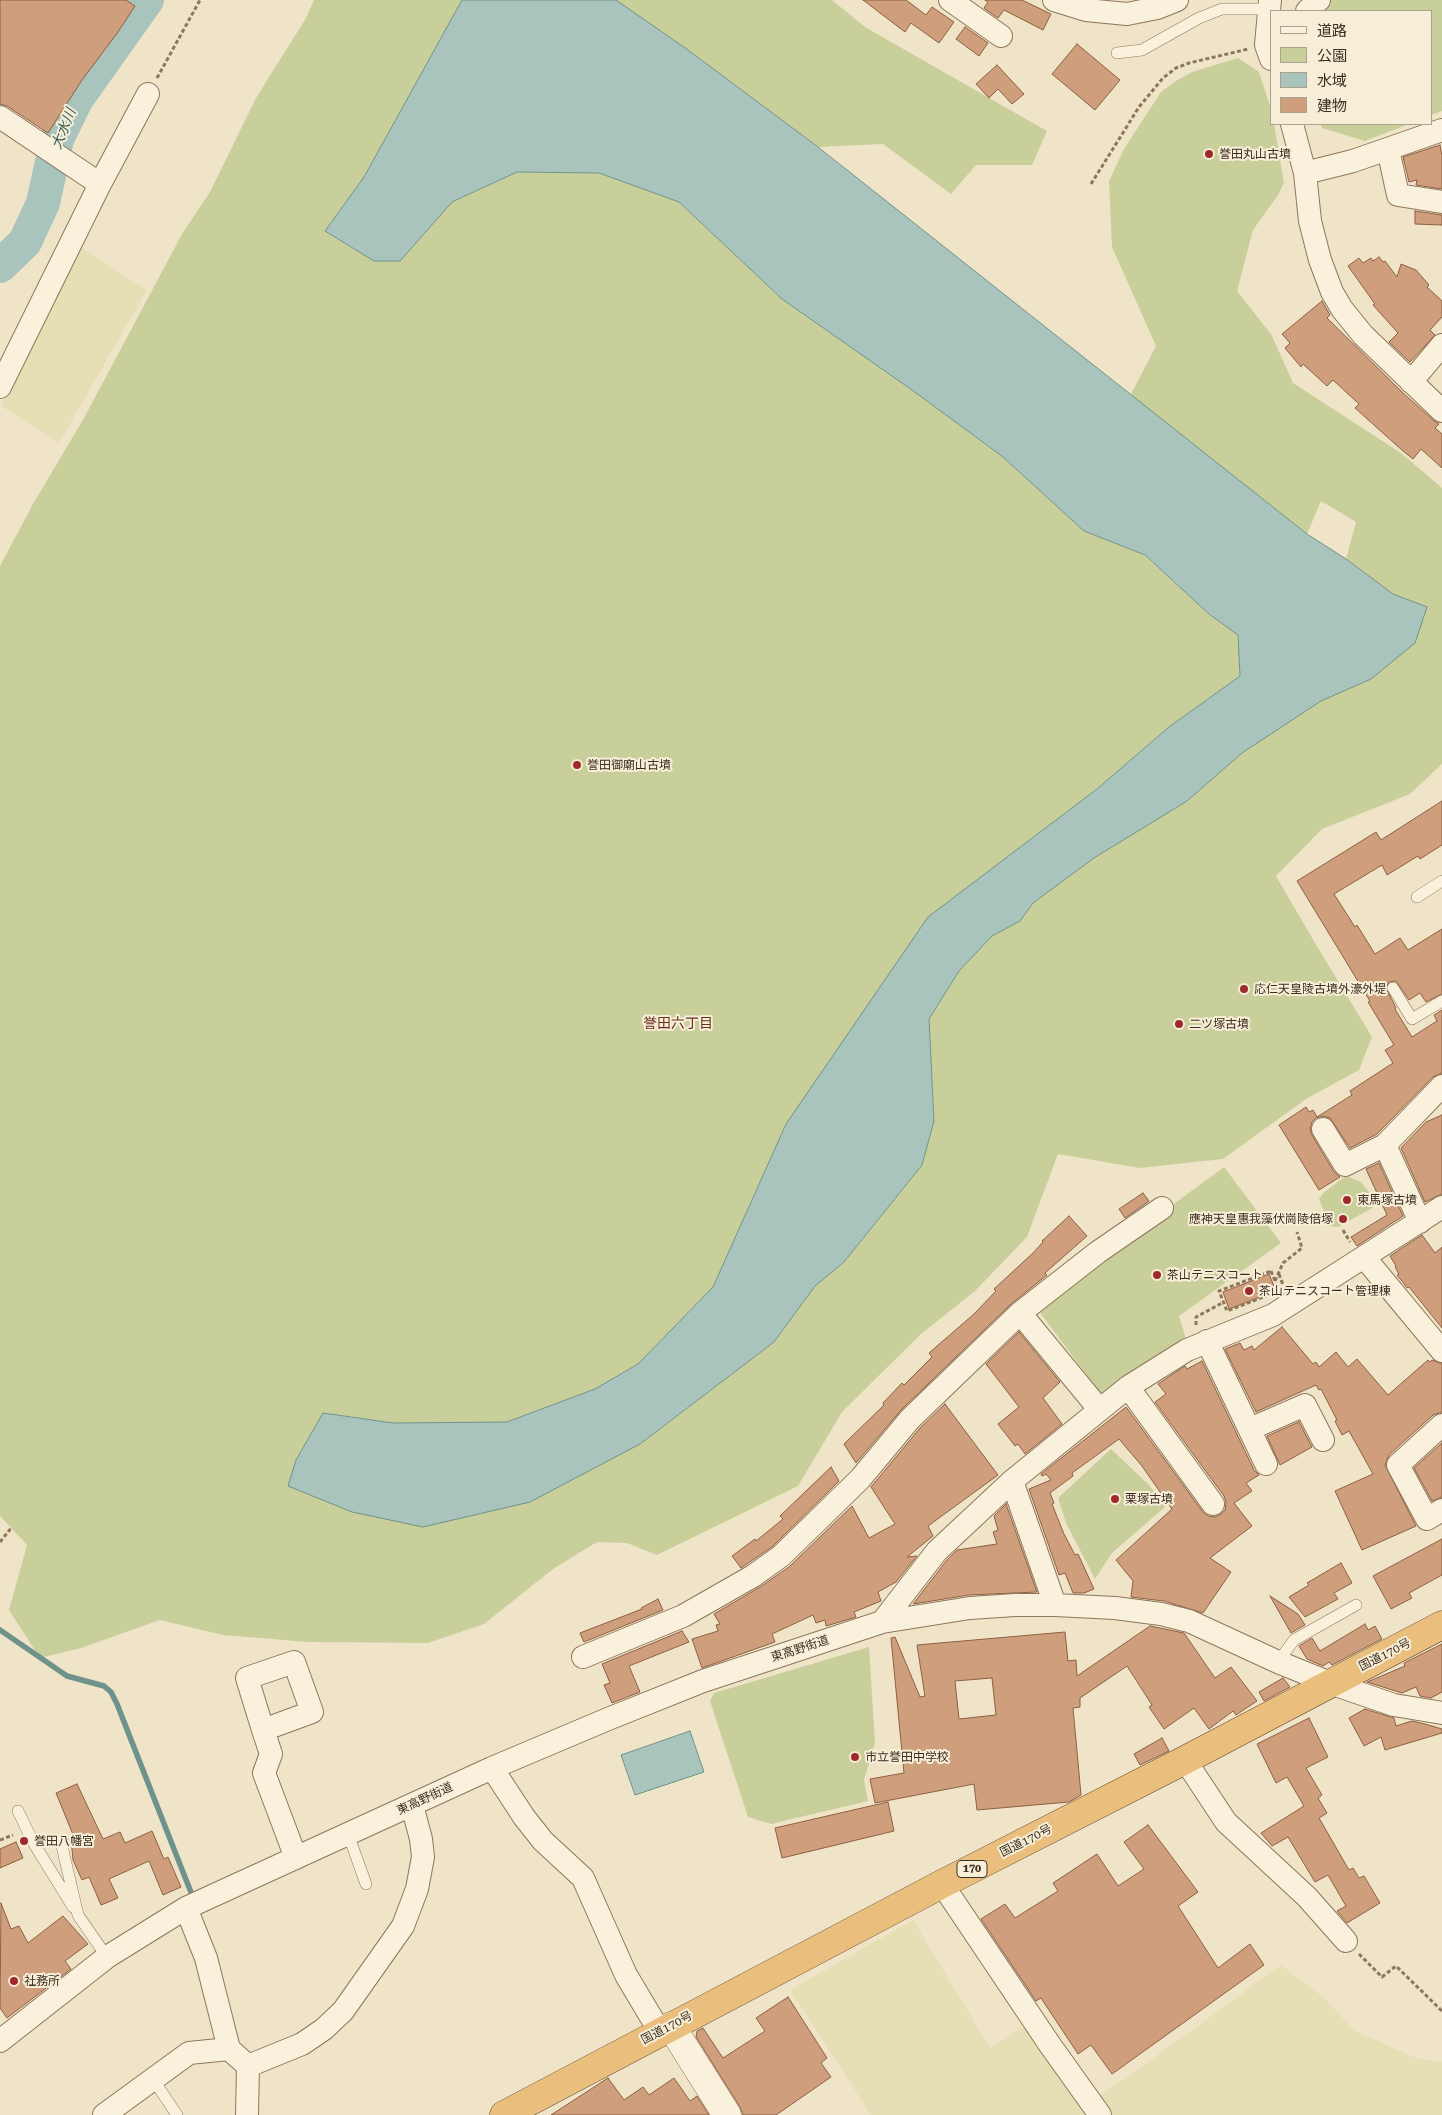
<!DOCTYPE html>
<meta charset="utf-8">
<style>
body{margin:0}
#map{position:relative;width:1442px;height:2115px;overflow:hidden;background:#f0e4c8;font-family:"Roboto Serif","Noto Sans JP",serif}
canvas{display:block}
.legend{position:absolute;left:1270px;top:10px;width:162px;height:115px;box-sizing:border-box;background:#f7eed8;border:1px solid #ada18e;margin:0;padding:6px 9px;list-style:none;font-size:15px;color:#3d2e20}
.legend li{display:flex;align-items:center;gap:10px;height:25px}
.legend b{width:25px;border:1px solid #ada18e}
</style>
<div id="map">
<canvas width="1442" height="2115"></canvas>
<ul class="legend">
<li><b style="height:6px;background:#faf1dc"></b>道路</li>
<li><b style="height:14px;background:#c9cf9b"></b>公園</li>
<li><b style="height:14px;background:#a9c4bc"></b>水域</li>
<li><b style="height:14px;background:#cf9f7d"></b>建物</li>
</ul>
</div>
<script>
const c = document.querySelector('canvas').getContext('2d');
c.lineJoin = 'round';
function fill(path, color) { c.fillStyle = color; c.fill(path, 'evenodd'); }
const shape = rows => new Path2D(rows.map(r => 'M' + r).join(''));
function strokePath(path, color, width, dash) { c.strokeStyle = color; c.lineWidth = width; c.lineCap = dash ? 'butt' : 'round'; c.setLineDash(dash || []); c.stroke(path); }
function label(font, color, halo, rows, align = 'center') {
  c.font = font + ' "Roboto Serif","Noto Sans JP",serif'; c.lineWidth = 4; c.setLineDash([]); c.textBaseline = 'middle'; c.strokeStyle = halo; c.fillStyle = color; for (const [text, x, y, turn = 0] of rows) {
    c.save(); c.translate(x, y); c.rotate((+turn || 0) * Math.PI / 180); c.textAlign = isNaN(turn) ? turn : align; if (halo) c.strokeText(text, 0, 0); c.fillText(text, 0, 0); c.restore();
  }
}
fill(shape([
 [78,246,147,290,59,443,1,406],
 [913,1920,990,2048,1031,2022,1089,2103,1133,2073,1281,1965,1323,1997,1355,2031,1416,2058,1442,2062,1442,2115,871,2115,790,1990]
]), '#e6deb5');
fill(shape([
 [314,0,462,0,364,177,325,231,374,261,399,261,452,202,517,172,599,173,679,202,782,299,912,390,1003,457,1084,531,1144,555,1209,614,1238,635,1240,676,1169,727,1097,789,989,872,786,1124,713,1287,638,1364,595,1389,507,1422,393,1423,323,1413,296,1460,640,1444,774,1342,815,1286,844,1262,922,1165,934,1121,929,1019,959,971,992,936,1020,921,1033,903,1094,858,1187,801,1242,753,1321,701,1371,679,1427,607,1393,594,1346,559,1356,522,1321,501,1307,534,1130,396,1156,346,1112,247,1109,181,1124,149,1161,92,1176,81,1192,72,1238,58,1259,72,1271,109,1271,124,1274,124,1284,183,1278,195,1253,230,1237,291,1271,334,1293,383,1401,453,1442,488,1442,764,1410,794,1322,829,1276,876,1315,943,1372,1037,1359,1070,1306,1099,1223,1159,1140,1168,1058,1154,1027,1237,975,1291,921,1334,842,1412,798,1486,657,1555,627,1543,597,1542,553,1569,484,1624,428,1643,308,1642,223,1635,160,1620,81,1648,40,1658,9,1610,27,1545,0,1516,0,566,33,504,84,418,182,234,210,192,256,98,306,18],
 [616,0,832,0,865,27,1047,131,1032,165,976,165,951,194,883,144,818,147,688,50],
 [1324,0,1442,0,1442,111,1431,115,1431,11,1315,11],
 [1321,124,1409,124,1365,141,1322,128],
 [1224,1167,1281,1243,1179,1316,1186,1339,1101,1394,1035,1306],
 [1346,1176,1361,1182,1369,1192,1374,1205,1372,1208,1338,1227,1330,1226,1319,1199,1323,1193],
 [1111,1449,1148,1484,1166,1506,1112,1553,1095,1579,1066,1523,1058,1498],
 [869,1647,875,1743,864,1780,868,1801,771,1824,748,1817,710,1701,714,1693]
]), '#c9cf9b');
const water = shape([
 [462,0,616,0,688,50,818,147,1307,534,1346,559,1393,594,1427,607,1415,643,1371,679,1321,701,1242,753,1187,801,1094,858,1033,903,1020,921,992,936,959,971,929,1019,934,1121,922,1165,844,1262,815,1286,774,1342,640,1444,530,1502,423,1527,352,1512,288,1486,296,1460,323,1413,393,1423,507,1422,595,1389,638,1364,713,1287,786,1124,928,917,1097,789,1169,727,1240,676,1238,635,1209,614,1145,555,1084,531,1003,457,912,390,782,299,679,202,599,173,517,172,452,202,400,261,374,261,325,231,364,177,462,0],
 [690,1731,704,1772,635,1795,621,1755,690,1731]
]);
fill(water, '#a9c4bc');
strokePath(water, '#6f938a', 1);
strokePath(shape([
 [0,1630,67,1676,104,1686,111,1692,117,1704,194,1900]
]), '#6f938a', 5.5);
strokePath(shape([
 [0,266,25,242,43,203,57,139,76,100,147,0]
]), '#a9c4bc', 34);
const building = shape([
 [0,0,126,0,135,6,118,32,82,80,48,133,7,106,0,104,0,0],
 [863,0,906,0,926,15,932,7,954,22,939,43,911,23,905,32,863,0],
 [985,0,1022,0,1051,14,1043,30,1004,10,998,18,984,8,988,2,985,0],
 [965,27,988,43,979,56,956,39,965,27],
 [1077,44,1120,80,1095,110,1052,74,1077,44],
 [997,65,1024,94,1012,104,998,89,989,98,976,84,997,65],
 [1440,145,1442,156,1442,189,1416,185,1417,180,1409,182,1403,157,1440,145],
 [1415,211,1442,215,1442,225,1415,224,1415,211],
 [1379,257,1383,262,1385,261,1397,277,1401,264,1416,270,1429,285,1427,287,1442,301,1442,317,1430,330,1435,335,1410,362,1389,342,1398,333,1373,305,1375,304,1348,266,1359,258,1363,263,1371,258,1373,261,1379,257],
 [1322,301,1330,315,1327,318,1402,392,1433,420,1439,424,1435,428,1442,434,1442,468,1421,449,1413,459,1403,451,1355,408,1359,404,1333,380,1327,386,1303,364,1301,367,1285,348,1290,343,1282,334,1322,301],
 [1442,801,1442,845,1420,859,1418,856,1387,875,1382,865,1334,894,1355,927,1357,925,1375,954,1400,938,1408,950,1442,929,1442,994,1426,1002,1420,993,1409,1000,1396,981,1389,982,1386,988,1396,1008,1395,1009,1412,1037,1437,1021,1434,1015,1442,1010,1442,1073,1433,1077,1377,1134,1350,1148,1330,1118,1323,1116,1316,1118,1312,1122,1310,1129,1312,1135,1334,1172,1340,1177,1319,1190,1279,1125,1306,1107,1309,1112,1313,1110,1317,1117,1352,1095,1350,1091,1393,1063,1385,1050,1394,1045,1368,1002,1370,1001,1297,881,1376,832,1381,840,1442,801],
 [1442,1115,1442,1194,1425,1202,1401,1148,1426,1122,1442,1115],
 [1379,1163,1403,1216,1357,1246,1351,1237,1387,1215,1366,1169,1379,1163],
 [1143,1193,1149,1201,1125,1218,1119,1209,1143,1193],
 [1069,1216,1087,1236,1045,1273,1047,1275,1011,1304,901,1410,856,1463,844,1444,884,1405,883,1403,902,1383,904,1385,932,1357,929,1353,974,1314,996,1291,994,1289,1033,1253,1043,1242,1042,1241,1069,1216],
 [1422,1235,1435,1253,1442,1247,1442,1328,1409,1287,1407,1288,1405,1285,1397,1275,1399,1274,1395,1267,1396,1266,1390,1256,1422,1235],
 [1269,1274,1276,1291,1229,1309,1223,1292,1269,1274],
 [1282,1327,1313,1364,1316,1362,1319,1367,1336,1352,1348,1367,1357,1359,1388,1395,1428,1360,1430,1362,1432,1360,1442,1364,1442,1412,1433,1415,1389,1455,1385,1465,1416,1526,1362,1550,1335,1491,1373,1474,1349,1431,1342,1435,1335,1421,1337,1420,1321,1389,1319,1390,1316,1385,1256,1412,1225,1349,1240,1343,1244,1350,1252,1346,1254,1350,1282,1327],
 [1019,1332,1060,1382,1043,1398,1062,1424,1025,1454,1018,1444,1015,1446,998,1424,1019,1407,986,1364,1019,1332],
 [1202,1361,1254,1470,1259,1475,1246,1483,1252,1491,1234,1503,1252,1526,1210,1558,1231,1572,1203,1613,1164,1601,1131,1597,1133,1581,1116,1560,1172,1509,1142,1466,1119,1439,1072,1473,1073,1476,1050,1493,1054,1503,1052,1504,1064,1534,1075,1555,1078,1554,1094,1589,1084,1593,1073,1593,1065,1573,1059,1575,1029,1489,1051,1480,1046,1474,1042,1476,1041,1474,1126,1407,1203,1512,1208,1516,1215,1517,1221,1514,1225,1510,1226,1503,1224,1496,1155,1402,1166,1394,1158,1384,1185,1366,1187,1369,1202,1361],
 [945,1404,998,1475,928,1526,933,1536,907,1557,917,1556,896,1582,878,1592,881,1601,854,1612,856,1617,826,1626,825,1620,816,1623,813,1615,772,1634,775,1642,702,1668,692,1639,718,1631,716,1625,720,1624,714,1614,760,1587,789,1567,852,1506,869,1538,895,1524,871,1487,920,1428,945,1404],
 [1299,1422,1312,1447,1280,1465,1267,1436,1299,1422],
 [1442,1443,1442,1497,1432,1501,1414,1468,1442,1443],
 [831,1467,839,1481,773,1546,741,1568,732,1556,755,1539,756,1541,783,1519,780,1516,831,1467],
 [1006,1504,1037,1592,969,1595,913,1604,947,1560,957,1550,997,1544,993,1532,998,1530,994,1516,1006,1504],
 [1442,1539,1442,1575,1409,1593,1412,1598,1391,1609,1373,1576,1442,1539],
 [1341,1563,1352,1583,1334,1593,1338,1599,1305,1617,1289,1597,1309,1585,1307,1583,1341,1563],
 [1270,1596,1298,1614,1305,1625,1291,1633,1270,1596],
 [658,1599,663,1610,584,1642,580,1633,642,1609,641,1608,658,1599],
 [1365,1624,1368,1630,1375,1626,1382,1639,1332,1665,1329,1662,1323,1666,1307,1659,1299,1646,1312,1638,1320,1651,1365,1624],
 [1150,1626,1184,1633,1215,1678,1231,1667,1257,1701,1236,1715,1233,1711,1209,1729,1194,1708,1164,1729,1149,1707,1152,1705,1127,1666,1080,1698,1080,1707,1073,1708,1081,1795,1069,1802,977,1810,974,1784,875,1803,870,1779,904,1773,891,1638,895,1637,920,1697,925,1696,917,1645,1065,1632,1068,1661,1076,1660,1077,1676,1150,1626],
 [992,1678,996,1715,959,1719,955,1681,992,1678],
 [682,1631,689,1642,629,1666,640,1692,612,1703,604,1685,610,1683,602,1664,682,1631],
 [1442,1644,1442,1692,1431,1698,1420,1696,1416,1687,1402,1693,1367,1682,1405,1666,1404,1663,1442,1644],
 [1283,1678,1290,1687,1264,1701,1259,1692,1283,1678],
 [1365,1709,1394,1718,1396,1726,1412,1721,1425,1724,1442,1729,1442,1733,1385,1750,1381,1737,1364,1746,1349,1718,1365,1709],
 [1309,1718,1328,1757,1306,1768,1322,1795,1318,1798,1327,1813,1319,1818,1349,1870,1353,1868,1359,1878,1364,1876,1380,1903,1347,1923,1337,1911,1346,1906,1328,1875,1315,1882,1288,1837,1272,1846,1261,1833,1304,1806,1287,1777,1276,1783,1257,1744,1309,1718],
 [1162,1738,1169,1751,1140,1765,1134,1754,1162,1738],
 [77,1784,103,1839,120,1832,125,1843,152,1831,164,1859,168,1857,181,1887,163,1895,149,1861,109,1879,118,1898,101,1905,89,1877,82,1880,73,1860,72,1849,68,1839,74,1837,56,1793,77,1784],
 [888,1802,894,1831,782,1858,775,1828,888,1802],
 [1148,1825,1198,1892,1178,1906,1218,1968,1250,1944,1264,1965,1112,2074,1091,2045,1078,2054,1041,1998,1036,2001,981,1919,1005,1904,1015,1918,1058,1891,1053,1883,1097,1854,1118,1886,1144,1869,1124,1842,1148,1825],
 [16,1842,23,1858,0,1868,0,1849,16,1842],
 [1,1903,11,1929,19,1926,28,1943,63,1916,88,1944,65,1961,71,1969,7,2018,0,2008,1,1903],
 [788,1997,827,2058,821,2063,831,2077,776,2115,743,2115,740,2107,696,2037,697,2031,703,2028,723,2058,765,2031,756,2018,788,1997],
 [608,2078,624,2100,643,2087,649,2095,674,2078,690,2101,697,2096,709,2115,551,2115,608,2078]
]);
fill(building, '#cf9f7d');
strokePath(building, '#8d5f41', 1);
const service = shape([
 [1117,53,1142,50,1199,18,1222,9,1268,9],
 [1417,897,1442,881],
 [1393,988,1412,1019,1442,1001],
 [1278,1662,1294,1640,1356,1605],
 [18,1811,33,1842,73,1907],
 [348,1834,366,1884],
 [61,1842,78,1915,107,1957],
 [153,2079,177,2115]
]);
const minor = shape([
 [950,0,1001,36],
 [1054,0,1086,10,1127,14,1157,8,1177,0],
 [1270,0,1266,45,1271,59],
 [1307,11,1319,0],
 [0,117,100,184],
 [1292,124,1305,173,1310,221,1320,260,1332,292,1342,309,1363,335,1442,411],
 [1388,149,1398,195,1442,202],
 [1305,173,1353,161,1442,130],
 [1411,382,1442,345],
 [0,387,100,184,148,94],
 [1323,1129,1345,1165,1385,1145],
 [1420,1222,1385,1145,1442,1086],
 [1364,1257,1442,1351],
 [1020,1313,1099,1409],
 [1207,1341,1266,1464],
 [1128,1387,1213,1504],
 [1442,1425,1398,1465,1427,1519,1442,1510],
 [1250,1429,1305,1405,1323,1440],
 [1012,1481,1055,1605],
 [882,1622,937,1551,1012,1481,1128,1387,1187,1350,1273,1315,1442,1207],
 [583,1657,683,1616,753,1576,781,1556,860,1479,910,1419,1020,1313,1098,1252,1162,1208],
 [263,1730,312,1712,294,1662,247,1678,263,1730,271,1754,264,1773,296,1858],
 [1185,1760,1226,1822,1307,1897,1346,1941],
 [492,1768,524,1817,543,1841,583,1878,626,1975,660,2032],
 [942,1884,1050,2045,1100,2115],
 [186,1908,206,1958,229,2049],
 [0,2041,107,1957,186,1908,492,1768,608,1719,703,1681,882,1622,970,1608,1015,1605,1055,1605,1115,1608,1161,1614,1189,1621,1278,1662,1330,1683,1394,1705,1442,1713],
 [104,2115,189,2053,229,2049,248,2066,302,2044,324,2029,343,2011,403,1926,417,1889,423,1857,421,1839,412,1805],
 [247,2115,248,2066]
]);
const tertiary = shape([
 [671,2026,727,2115]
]);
const trunk = shape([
 [504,2115,942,1884,1185,1760,1442,1625]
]);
strokePath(service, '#8d765c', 12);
strokePath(minor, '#8d765c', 24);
strokePath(tertiary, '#8d765c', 29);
strokePath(trunk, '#5b4430', 29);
strokePath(shape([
 [157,78,200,0],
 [1091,184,1139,107,1163,78,1176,68,1189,63,1248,49],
 [1343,1230,1350,1242],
 [1271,1271,1279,1291,1227,1311,1219,1291,1271,1271],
 [1279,1274,1283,1285],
 [1275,1281,1283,1263,1302,1248,1297,1232],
 [1196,1325,1196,1317,1224,1302],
 [0,1542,12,1527],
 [0,1840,13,1835],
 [1359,1954,1382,1977,1396,1966,1442,2011]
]), '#8d765c', 3, [4, 2.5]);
strokePath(service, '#faf1dc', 11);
strokePath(minor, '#faf1dc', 22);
strokePath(tertiary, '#faf1dc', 28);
strokePath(trunk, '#eabe7c', 28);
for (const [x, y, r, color] of [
 [1209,154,5,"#9e2a2b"],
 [577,765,5,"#9e2a2b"],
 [1244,989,5,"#9e2a2b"],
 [1179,1024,5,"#9e2a2b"],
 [1347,1200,5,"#9e2a2b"],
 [1343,1219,5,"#9e2a2b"],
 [1157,1275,5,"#9e2a2b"],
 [1249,1291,5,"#9e2a2b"],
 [1115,1499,5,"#9e2a2b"],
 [855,1757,5,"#9e2a2b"],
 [24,1841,5,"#9e2a2b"],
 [14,1981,5,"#9e2a2b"]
]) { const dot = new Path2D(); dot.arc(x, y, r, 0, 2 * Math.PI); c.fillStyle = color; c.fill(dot); strokePath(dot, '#f7eed8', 2); }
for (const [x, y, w] of [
 [972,1869,30]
]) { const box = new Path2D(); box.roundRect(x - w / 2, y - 8.5, w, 17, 4); c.fillStyle = '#f7eed8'; c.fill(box); strokePath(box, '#3d2e20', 1); }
label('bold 11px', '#3d2e20', null, [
 ["170",972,1869]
]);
label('12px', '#3d2e20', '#f7eed8', [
 ["誉田丸山古墳",1219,154],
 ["誉田御廟山古墳",587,765],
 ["応仁天皇陵古墳外濠外堤",1254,989],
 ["二ツ塚古墳",1189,1024],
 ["東馬塚古墳",1357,1200],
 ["應神天皇惠我藻伏崗陵倍塚",1333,1219,"right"],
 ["茶山テニスコート",1167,1275],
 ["茶山テニスコート管理棟",1259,1291],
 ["栗塚古墳",1125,1499],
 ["市立誉田中学校",865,1757],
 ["誉田八幡宮",34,1841],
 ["社務所",24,1981]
], 'left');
label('12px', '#3d2e20', '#f7eed8', [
 ["東高野街道",800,1649,-18],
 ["国道170号",1385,1655,-27],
 ["東高野街道",425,1799,-25],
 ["国道170号",1026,1841,-27],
 ["国道170号",667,2028,-28]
]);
label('italic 14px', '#2f5d5a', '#f7eed8', [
 ["大水川",64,129,-68]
]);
label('14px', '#6b2e1e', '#f7eed8', [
 ["誉田六丁目",678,1024]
]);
</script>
